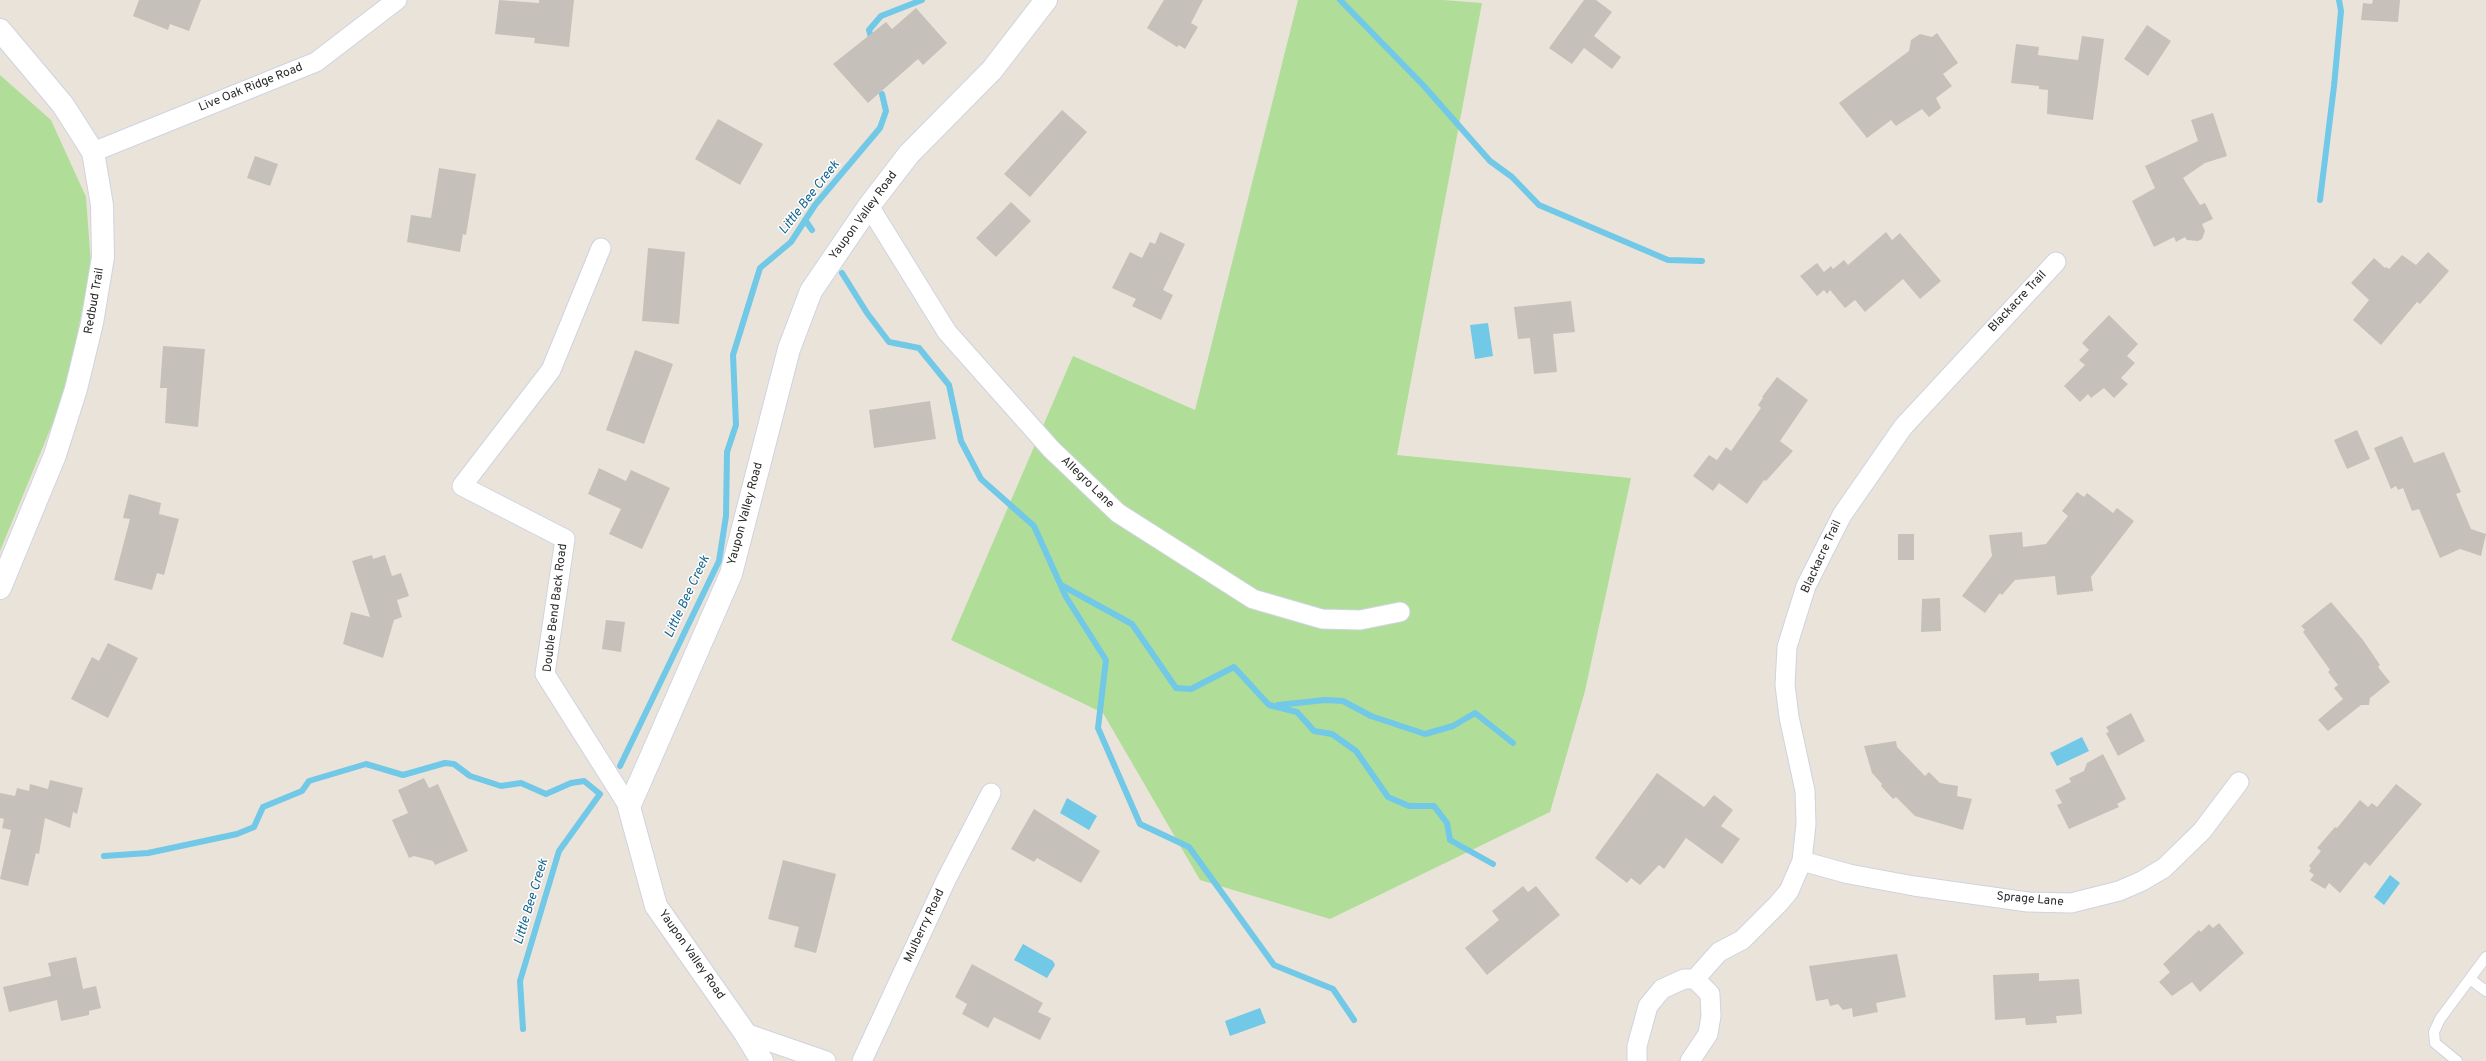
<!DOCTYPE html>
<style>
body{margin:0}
canvas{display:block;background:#eae3da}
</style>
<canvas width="2486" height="1061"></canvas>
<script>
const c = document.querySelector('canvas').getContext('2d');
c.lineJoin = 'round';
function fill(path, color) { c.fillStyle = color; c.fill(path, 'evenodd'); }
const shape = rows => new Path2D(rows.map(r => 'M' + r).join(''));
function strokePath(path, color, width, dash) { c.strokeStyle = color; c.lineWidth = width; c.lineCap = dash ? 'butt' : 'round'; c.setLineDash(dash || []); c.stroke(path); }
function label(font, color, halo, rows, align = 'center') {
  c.font = font + ' Overpass,sans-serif'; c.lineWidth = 3; c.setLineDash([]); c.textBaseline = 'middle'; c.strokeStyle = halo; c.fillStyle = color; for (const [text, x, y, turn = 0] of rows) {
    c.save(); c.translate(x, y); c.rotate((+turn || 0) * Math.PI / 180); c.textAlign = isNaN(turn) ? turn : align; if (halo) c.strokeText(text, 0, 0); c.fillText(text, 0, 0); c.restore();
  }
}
fill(shape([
 [1298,0,1443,0,1482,3,1397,455,1631,478,1585,691,1550,812,1330,919,1200,880,1103,713,951,640,1073,356,1195,410],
 [0,75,51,120,86,197,91,265,66,391,0,551]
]), '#b0de99');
fill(shape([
 [1488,323,1493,356,1475,359,1470,325],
 [2082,737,2089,751,2057,766,2050,753],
 [1067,798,1097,816,1089,830,1060,813],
 [2390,875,2400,883,2384,905,2374,897],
 [1023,944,1053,961,1055,965,1047,978,1014,960],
 [1260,1008,1266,1023,1230,1036,1225,1021]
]), '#71c8e7');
strokePath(shape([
 [1340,0,1423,85,1490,161,1512,177,1539,205,1668,260,1702,261],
 [872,41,869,30,881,16,922,0],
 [2320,200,2334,86,2341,11,2339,0],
 [805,220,812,230],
 [842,273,867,313,889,342,919,348,949,385,961,441,981,479,1034,526,1066,597,1106,660,1098,728,1140,824,1189,847,1274,965,1333,989,1354,1020],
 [1061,585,1132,624,1176,688,1191,689,1234,667,1269,705,1297,712,1314,731,1332,734,1356,751,1388,797,1409,806,1434,806,1447,823,1450,840,1493,864],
 [1278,705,1325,700,1343,701,1371,716,1425,734,1453,726,1475,713,1513,743],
 [620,766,719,561,726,516,727,452,736,425,733,355,760,268,791,242,815,205,880,128,886,111,882,94],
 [104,856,148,853,237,834,254,827,263,807,302,791,309,781,366,764,403,775,445,763,454,764,470,776,501,786,521,783,546,794,571,783,584,781,600,794,559,851,520,981,523,1029]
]), '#71c8e7', 6);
fill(shape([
 [139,0,201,0,189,31,170,24,168,30,133,16],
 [499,0,539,3,539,0,574,0,569,47,534,43,535,38,495,34],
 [1164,0,1203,0,1191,23,1198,27,1185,49,1179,45,1177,47,1147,28],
 [1584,0,1596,0,1612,12,1594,36,1621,57,1612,69,1584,48,1572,64,1549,48],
 [2373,0,2400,0,2398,22,2361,20,2363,3,2372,4],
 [916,8,947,43,923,65,918,59,868,103,833,64,886,22,892,29],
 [2147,25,2171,41,2148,76,2124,59],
 [1937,33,1958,63,1943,74,1952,86,1936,98,1941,108,1929,117,1922,109,1896,126,1891,120,1867,138,1839,103,1909,51,1911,40,1920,34,1932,37],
 [2082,36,2104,39,2093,120,2047,114,2048,90,2039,89,2039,86,2011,83,2016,44,2039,47,2038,55,2078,60],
 [1062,110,1087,132,1030,197,1004,174],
 [2213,113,2227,156,2205,163,2183,178,2200,205,2205,203,2213,219,2202,224,2205,231,2202,239,2198,241,2187,240,2185,237,2176,242,2174,237,2154,247,2132,201,2155,188,2145,166,2198,141,2191,120],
 [718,119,763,144,740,185,695,159],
 [255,156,278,164,270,186,247,178],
 [439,168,476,174,466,235,463,234,460,252,407,242,411,215,431,218],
 [1011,202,1031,221,996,257,976,238],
 [1160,232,1185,244,1163,290,1173,295,1161,320,1132,306,1136,299,1112,288,1130,252,1142,258,1150,242,1155,244],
 [1886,232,1892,240,1900,233,1941,281,1920,299,1903,279,1865,312,1855,300,1845,308,1830,290,1827,294,1824,290,1817,296,1800,276,1817,263,1824,272,1831,266,1833,269,1844,260,1848,265],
 [648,248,685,252,679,324,642,321],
 [2428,252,2449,271,2420,304,2417,302,2381,345,2353,320,2369,300,2351,283,2374,258,2385,268,2386,267,2389,269,2402,255,2416,265],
 [1571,301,1575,332,1553,334,1557,372,1534,374,1530,338,1518,339,1514,307],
 [2109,315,2138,344,2127,356,2135,363,2121,378,2128,384,2114,398,2104,388,2091,398,2088,394,2080,402,2064,386,2085,365,2079,360,2089,350,2082,343],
 [163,346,205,349,198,427,165,423,167,388,160,388],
 [635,350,673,364,644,444,606,430],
 [1777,377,1808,400,1780,441,1793,451,1766,481,1764,480,1747,504,1719,483,1713,491,1693,476,1709,455,1717,460,1726,447,1731,451,1761,408,1758,405,1763,398,1762,397],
 [930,401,936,439,874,448,869,410],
 [2357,430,2370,459,2347,469,2334,440],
 [2402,436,2414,463,2444,452,2461,492,2456,494,2471,529,2486,534,2481,556,2460,549,2440,558,2419,509,2412,511,2403,488,2398,490,2396,486,2391,489,2374,448],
 [599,468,626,481,631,470,670,488,642,549,609,534,621,509,588,494],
 [2077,492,2084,497,2087,493,2113,513,2117,508,2134,521,2091,577,2093,591,2057,595,2055,576,2015,580,2002,595,2000,593,1985,613,1962,596,1992,556,1989,535,2022,532,2023,547,2046,544,2068,516,2062,511],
 [129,494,161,503,159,514,179,519,164,575,157,573,152,590,114,580,130,519,123,518],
 [1898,534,1914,534,1914,560,1898,560],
 [372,555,373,559,385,555,392,576,401,573,409,596,397,600,402,617,394,620,383,658,343,644,351,612,370,617,352,561],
 [1940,598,1941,631,1921,632,1922,599],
 [2331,602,2363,640,2380,665,2378,667,2390,682,2370,698,2369,705,2361,705,2328,731,2318,720,2343,699,2334,688,2338,685,2328,672,2330,670,2303,632,2305,630,2301,626],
 [606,620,625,622,621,652,602,649],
 [108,643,138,658,108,718,71,699,92,657,99,661],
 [2131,713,2145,741,2118,756,2106,733,2109,732,2106,727],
 [1896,741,1897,747,1925,776,1929,772,1940,783,1958,786,1957,796,1972,799,1963,830,1915,816,1896,797,1893,799,1881,786,1882,784,1872,773,1864,746],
 [2103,754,2126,799,2117,804,2119,807,2069,829,2057,805,2062,803,2055,790,2071,782,2069,778,2084,771,2087,763],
 [1657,773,1704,807,1714,795,1733,810,1721,826,1740,839,1722,864,1686,838,1664,869,1659,865,1640,885,1631,878,1627,883,1595,858],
 [424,778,429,788,438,784,468,851,435,865,433,861,414,856,409,858,392,820,408,813,398,790],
 [50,780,83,788,77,814,73,812,70,828,45,818,39,854,36,853,28,886,0,879,11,830,2,828,4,819,0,818,0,793,15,796,17,788,29,791,30,784,48,789],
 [2396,784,2422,804,2370,866,2365,862,2340,893,2329,883,2325,889,2310,880,2314,875,2309,871,2311,868,2309,866,2321,851,2317,848,2335,827,2337,828,2360,800,2368,807,2372,803,2377,807],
 [1034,809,1100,851,1081,883,1037,858,1034,862,1011,849],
 [783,860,836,874,816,953,794,947,799,927,768,919],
 [1523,886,1528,892,1536,886,1560,915,1487,975,1465,948,1499,920,1492,911],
 [2219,923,2244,953,2200,992,2192,982,2172,996,2159,982,2170,972,2163,964,2199,930,2201,932,2209,924,2213,928],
 [1897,954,1906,997,1876,1003,1878,1012,1853,1017,1852,1008,1843,1010,1838,1004,1830,1006,1828,999,1816,1001,1809,966],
 [76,957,83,989,96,986,101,1008,89,1011,89,1015,61,1021,57,1000,9,1012,3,987,51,976,48,963],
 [972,964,1043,1003,1038,1012,1051,1018,1040,1040,994,1017,988,1028,962,1014,967,1004,955,997],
 [2039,973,2039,981,2079,979,2082,1014,2056,1016,2057,1023,2026,1025,2025,1018,1995,1020,1993,975]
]), '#c5c0ba');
const lane = shape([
 [2470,979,2486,991],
 [2457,1061,2435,1043,2434,1032,2440,1019,2486,957]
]);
const street = shape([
 [93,152,316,62,397,0],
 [869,206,947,332,1051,449,1118,513,1253,599,1322,619,1360,620,1400,612],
 [601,248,551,370,462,486,565,539,545,674,629,807],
 [1802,861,1849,874,1914,886,2028,902,2071,903,2119,891,2142,881,2164,868,2202,831,2239,782],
 [1695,979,1719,952,1742,940,1778,904,1789,891,1802,861,1806,824,1805,791,1789,717,1785,685,1787,647,1806,586,1842,515,1903,427,2056,262],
 [745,1033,826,1061],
 [862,1061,946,880,991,793],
 [1637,1061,1637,1046,1648,1006,1662,989,1684,979,1695,979,1710,994,1711,1016,1708,1034,1690,1061]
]);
const secondary = shape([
 [0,30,63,105,93,152,102,205,103,257,92,323,76,389,55,455,0,588],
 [762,1061,745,1033,656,906,629,807,731,574,789,349,811,291,869,206,909,154,992,70,1046,0]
]);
strokePath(lane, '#cfd3e0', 12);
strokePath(street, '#cfd3e0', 21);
strokePath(secondary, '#cfd3e0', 24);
strokePath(lane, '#fff', 10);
strokePath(street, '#fff', 19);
strokePath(secondary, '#fff', 22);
label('12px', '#282828', '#fff', [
 ["Live Oak Ridge Road",251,88,-22],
 ["Yaupon Valley Road",864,216,-54],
 ["Redbud Trail",95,301,-80],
 ["Blackacre Trail",2018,302,-47],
 ["Allegro Lane",1087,483,44],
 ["Yaupon Valley Road",746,514,-75],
 ["Blackacre Trail",1822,557,-65],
 ["Double Bend Back Road",556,608,-83],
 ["Sprage Lane",2030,900,5],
 ["Mulberry Road",925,926,-65],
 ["Yaupon Valley Road",691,955,55]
]);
label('italic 13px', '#14658f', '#fff', [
 ["Little Bee Creek",810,198,-52],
 ["Little Bee Creek",688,597,-65],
 ["Little Bee Creek",532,902,-73]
]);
</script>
